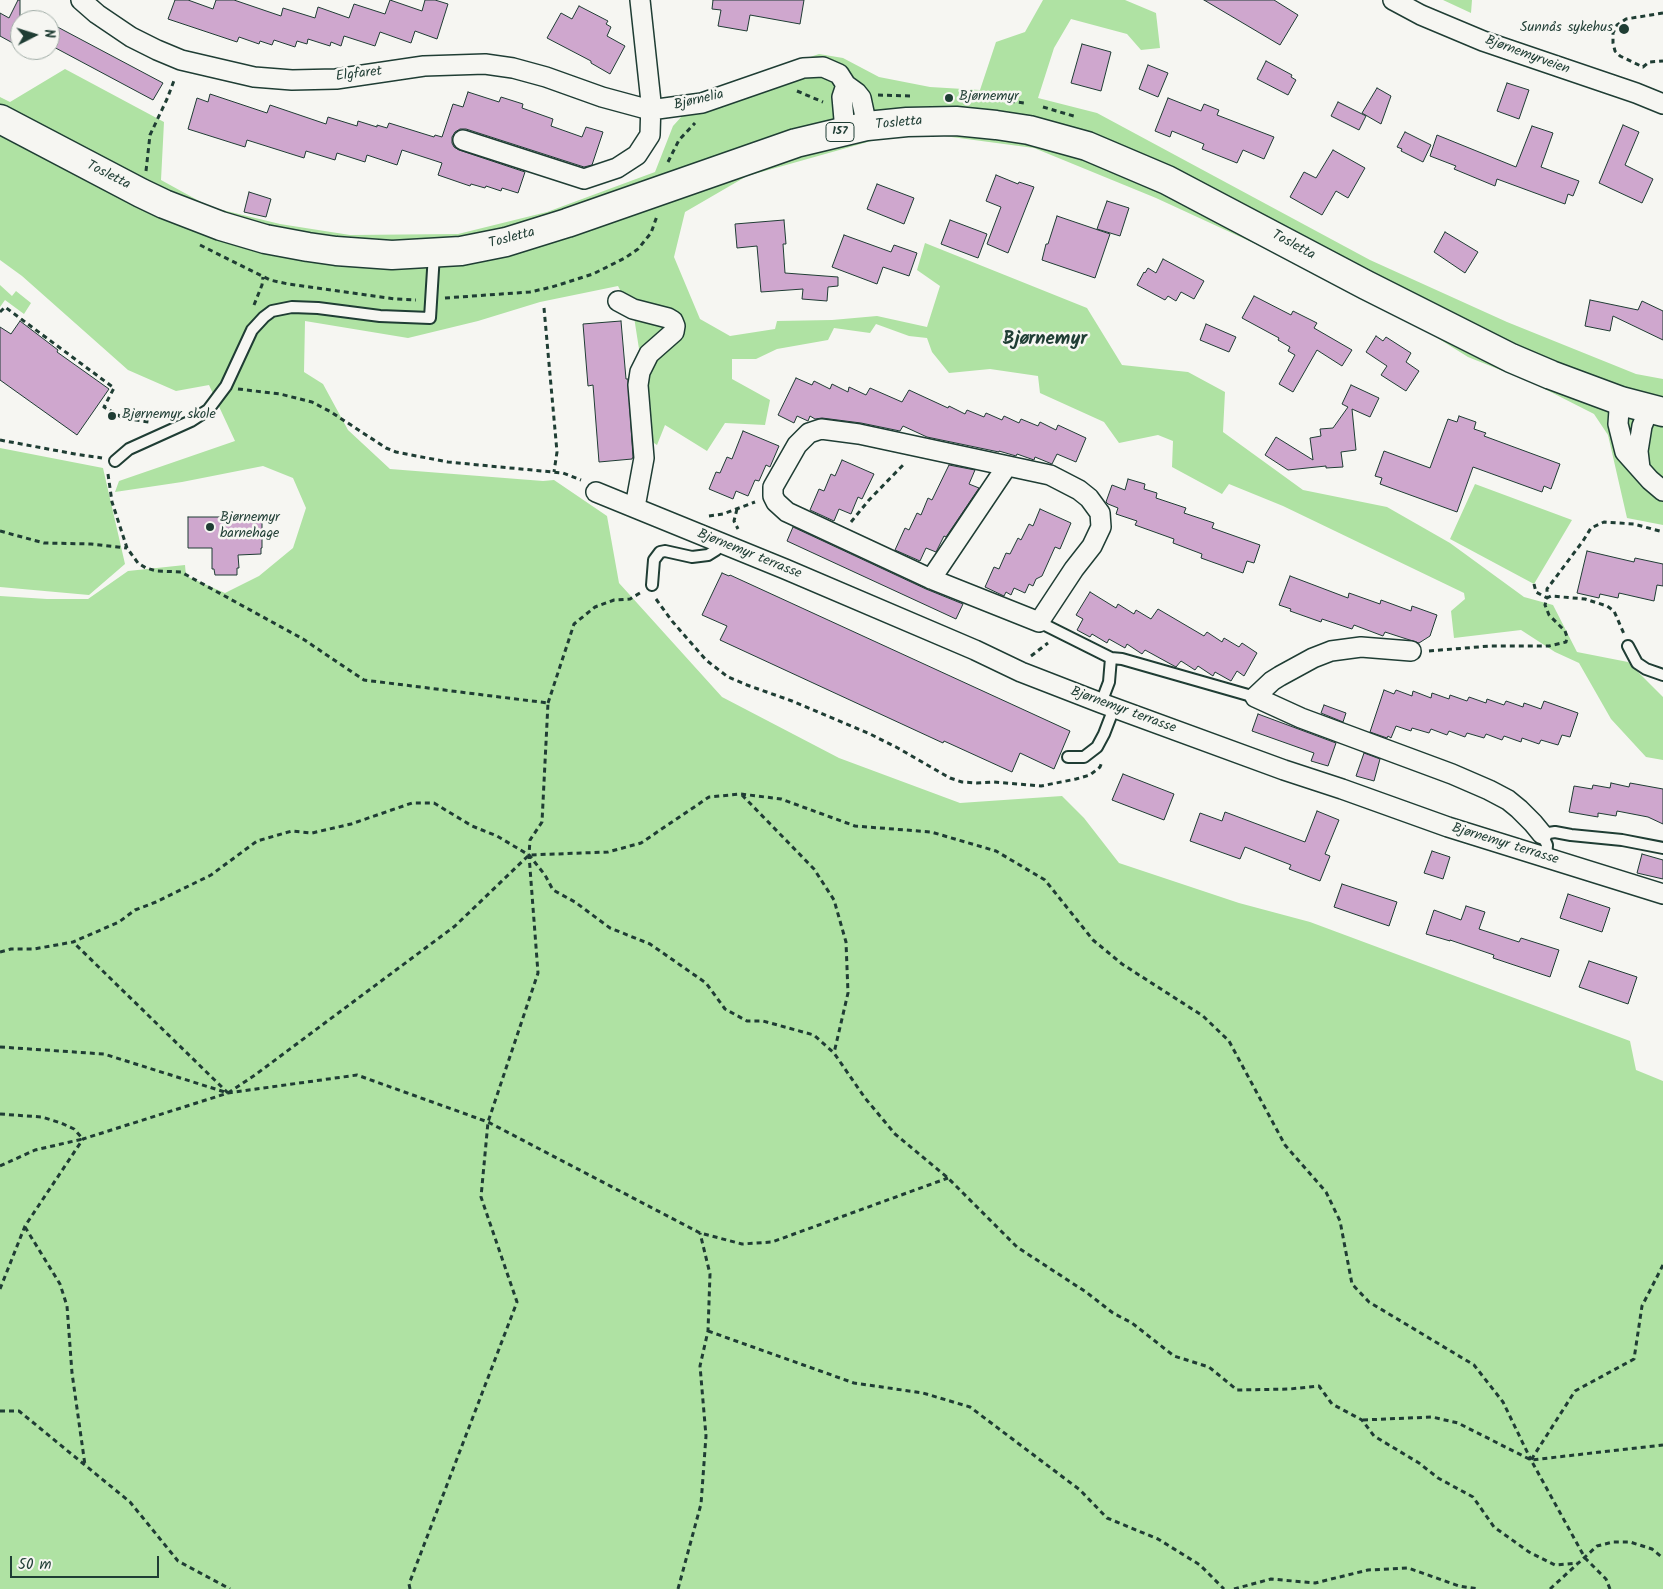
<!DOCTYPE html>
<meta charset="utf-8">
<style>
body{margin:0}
#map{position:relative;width:1663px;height:1589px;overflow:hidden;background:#f6f6f2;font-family:Kalam,sans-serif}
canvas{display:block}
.north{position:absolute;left:10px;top:10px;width:50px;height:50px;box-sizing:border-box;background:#f6f6f2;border:1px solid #a0aca6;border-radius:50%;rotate:85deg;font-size:14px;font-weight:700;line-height:20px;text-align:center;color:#1f3d34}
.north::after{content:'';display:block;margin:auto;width:18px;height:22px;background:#1f3d34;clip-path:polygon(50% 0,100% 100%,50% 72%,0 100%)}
.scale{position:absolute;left:10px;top:1556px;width:149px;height:22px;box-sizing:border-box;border:2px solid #1f3d34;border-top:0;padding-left:6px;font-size:15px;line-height:18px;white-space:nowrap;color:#1f3d34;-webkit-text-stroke:4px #f6f6f2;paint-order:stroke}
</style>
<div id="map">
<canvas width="1663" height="1589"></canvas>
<div class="north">N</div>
<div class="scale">50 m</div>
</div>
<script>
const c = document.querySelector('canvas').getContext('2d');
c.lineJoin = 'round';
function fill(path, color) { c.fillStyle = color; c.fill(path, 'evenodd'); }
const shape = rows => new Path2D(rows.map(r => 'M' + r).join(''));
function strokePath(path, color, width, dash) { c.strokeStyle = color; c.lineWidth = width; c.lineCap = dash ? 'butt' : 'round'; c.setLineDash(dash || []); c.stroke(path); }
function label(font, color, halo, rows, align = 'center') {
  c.font = font + ' Kalam,sans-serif'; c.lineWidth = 5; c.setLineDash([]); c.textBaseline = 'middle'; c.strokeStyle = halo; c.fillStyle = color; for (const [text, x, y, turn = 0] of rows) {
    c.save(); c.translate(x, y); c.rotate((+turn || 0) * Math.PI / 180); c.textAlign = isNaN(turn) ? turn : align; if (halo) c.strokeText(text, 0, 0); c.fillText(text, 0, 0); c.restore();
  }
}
fill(shape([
 [1043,0,1125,0,1156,13,1160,48,1141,50,1127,34,1071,19,1054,48,1038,98,1097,113,1370,260,1507,322,1636,374,1663,379,1663,525,1627,518,1608,435,1594,414,1533,383,1468,357,1375,299,1156,198,1034,148,944,136,889,136,747,176,685,212,674,257,700,319,730,336,775,329,777,321,832,320,877,316,927,327,940,286,917,270,925,243,1087,308,1122,365,1188,372,1225,392,1223,432,1303,490,1387,507,1450,543,1524,597,1553,605,1577,652,1628,662,1663,697,1663,760,1646,757,1611,719,1579,663,1555,652,1521,630,1454,638,1451,611,1465,599,1464,593,1283,506,1229,484,1222,494,1172,467,1173,441,1158,435,1119,443,1104,422,1040,393,1038,376,990,369,949,373,932,352,927,338,909,336,876,324,870,333,834,328,828,340,777,349,756,359,732,359,732,379,770,400,765,425,725,423,707,451,665,425,657,445,648,439,645,387,634,317,618,286,540,302,478,321,408,338,305,321,304,372,323,384,348,430,390,469,543,481,554,480,607,516,619,583,722,697,839,758,960,803,1062,796,1084,818,1119,863,1239,903,1310,922,1630,1041,1636,1070,1663,1081,1663,1589,0,1589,0,596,47,599,88,599,128,571,185,565,186,576,225,593,259,576,293,548,306,508,293,478,263,466,182,482,115,492,119,481,235,441,209,385,176,391,128,370,22,276,0,260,0,97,10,102,65,69,164,122,161,180,210,207,280,224,350,235,458,234,547,212,655,172,673,126,703,93,819,54,843,58,879,77,930,87,980,90,996,42,1025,32],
 [1443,0,1472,0,1471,13],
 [0,285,12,296,16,291,31,303,24,314,5,300,0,307],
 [0,448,103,468,125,564,89,595,0,587],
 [1475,484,1572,520,1534,584,1450,539]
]), '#afe2a3');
const building = shape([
 [18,0,20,0,20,47,0,36,0,13,9,18,18,0],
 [175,0,188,0,213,9,216,0,234,0,281,16,283,8,315,18,318,7,349,18,354,4,385,14,390,0,422,11,425,0,435,0,448,4,437,39,415,31,411,43,380,32,375,46,344,36,341,46,331,42,330,46,308,39,307,44,297,41,295,47,274,40,272,45,260,41,259,44,239,37,237,42,168,19,175,0],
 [713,0,804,0,800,24,750,15,747,31,718,26,721,10,712,9,713,0],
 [1204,0,1274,0,1298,15,1280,45,1204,0],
 [579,6,608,21,606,24,611,27,607,36,625,46,610,74,591,63,591,61,547,38,561,13,572,19,579,6],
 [50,23,163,83,153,100,50,45,50,23],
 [1082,44,1111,52,1101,91,1071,83,1082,44],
 [1266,61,1292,75,1291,77,1296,80,1288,95,1257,79,1266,61],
 [1148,65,1168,73,1158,97,1139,89,1148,65],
 [1507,83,1529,90,1519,119,1497,111,1507,83],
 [1377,88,1391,96,1381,124,1362,113,1377,88],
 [468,92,499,102,501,97,523,104,522,108,553,119,551,126,582,137,586,127,603,132,592,165,584,167,466,129,460,129,455,132,452,137,452,143,454,147,459,150,525,172,518,193,502,188,501,191,486,186,485,188,471,184,470,186,438,175,442,163,402,150,397,165,367,155,365,162,337,153,335,160,306,151,304,158,247,140,245,147,188,129,197,98,208,102,210,94,267,113,270,105,326,124,328,117,357,126,358,121,377,127,377,125,387,128,389,123,434,137,435,135,442,137,453,104,463,107,468,92],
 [1168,98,1201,111,1204,104,1219,110,1217,115,1274,137,1264,159,1243,150,1237,163,1202,149,1204,144,1172,131,1170,137,1155,131,1168,98],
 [1338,102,1366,116,1359,130,1331,116,1338,102],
 [1623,125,1639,132,1625,165,1653,179,1642,203,1599,183,1623,125],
 [1532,126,1553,133,1541,167,1579,181,1573,196,1568,194,1565,204,1497,179,1495,186,1454,169,1456,166,1430,156,1437,135,1516,167,1532,126],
 [1405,132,1431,145,1423,162,1401,151,1402,149,1397,147,1405,132],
 [1333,150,1365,168,1348,198,1336,191,1322,215,1290,197,1304,172,1316,178,1333,150],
 [996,175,1018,184,1019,182,1034,187,1008,253,987,244,1001,207,986,201,996,175],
 [877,184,914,198,904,224,867,209,877,184],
 [249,192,271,199,266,217,244,212,249,192],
 [1107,201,1129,208,1120,236,1097,229,1107,201],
 [1057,216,1110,234,1095,278,1042,260,1046,244,1048,244,1057,216],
 [784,220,786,244,783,244,785,273,838,277,838,286,828,287,827,301,802,299,803,289,761,292,757,246,737,248,735,224,784,220],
 [950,220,987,234,978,258,941,244,950,220],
 [1445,232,1478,252,1465,273,1434,252,1445,232],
 [844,235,891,252,894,245,917,253,909,276,883,267,877,284,832,267,844,235],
 [1163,259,1204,281,1194,299,1181,292,1176,301,1168,296,1165,300,1137,285,1144,272,1145,273,1148,268,1156,273,1163,259],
 [1254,296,1291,315,1293,311,1317,323,1314,328,1352,350,1342,366,1317,350,1293,392,1279,384,1295,355,1288,351,1290,347,1278,340,1279,338,1242,318,1254,296],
 [1590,300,1638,310,1642,301,1663,311,1663,340,1613,316,1610,331,1585,326,1590,300],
 [20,321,58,350,57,352,109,389,77,435,0,380,0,327,11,334,20,321],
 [621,321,626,379,628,379,633,457,632,459,599,462,593,385,588,386,583,324,621,321],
 [1206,324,1236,337,1229,352,1200,340,1206,324],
 [1376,336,1383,341,1386,337,1411,353,1406,362,1419,371,1406,391,1381,375,1387,366,1366,352,1376,336],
 [796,378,812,385,814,381,830,389,832,384,848,392,849,387,866,395,870,388,902,402,909,390,948,408,949,406,965,414,967,410,984,417,986,413,1002,420,1004,416,1019,423,1021,419,1038,426,1040,422,1056,430,1058,425,1086,438,1076,462,1057,454,1052,464,1035,457,1034,460,1017,454,1016,456,999,451,999,452,927,437,903,426,900,431,861,423,822,418,815,419,810,416,808,421,797,416,794,423,778,415,796,378],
 [1351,385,1379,398,1370,417,1352,409,1356,450,1341,452,1343,467,1326,468,1326,466,1288,470,1265,455,1276,437,1313,460,1310,438,1321,436,1320,429,1333,428,1348,407,1342,404,1351,385],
 [1459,416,1476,422,1474,429,1486,433,1484,436,1560,464,1551,489,1544,486,1542,492,1473,467,1457,512,1380,484,1382,478,1375,476,1384,451,1430,468,1448,419,1457,422,1459,416],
 [743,431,779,446,770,467,766,465,759,481,755,480,748,496,736,491,733,499,709,489,716,472,720,473,727,457,732,459,743,431],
 [842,460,874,474,862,499,858,497,851,514,839,509,834,521,810,510,819,489,824,491,831,474,835,476,842,460],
 [949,465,975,470,969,484,979,488,946,537,944,536,936,552,926,548,920,561,895,550,905,528,909,530,917,513,921,515,928,498,932,500,949,465],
 [1128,479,1145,484,1144,489,1157,493,1156,498,1186,508,1184,513,1214,523,1212,528,1260,545,1254,563,1247,561,1243,573,1201,558,1202,554,1173,543,1174,539,1135,525,1137,521,1116,514,1118,508,1108,504,1106,502,1112,485,1125,490,1128,479],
 [1040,509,1071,523,1060,549,1055,547,1042,576,1036,579,1033,586,1029,584,1025,593,1014,588,1011,595,1006,592,1004,596,985,587,994,567,999,569,1006,553,1010,554,1018,538,1021,540,1029,524,1033,526,1040,509],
 [188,517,262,517,262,548,261,548,261,554,238,555,239,568,237,568,237,575,215,575,214,569,212,569,212,548,188,548,188,517],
 [793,527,926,589,963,604,956,619,787,541,793,527],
 [1587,551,1634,562,1635,558,1663,564,1663,586,1657,585,1654,601,1619,593,1618,598,1600,594,1599,598,1577,593,1587,551],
 [722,573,729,576,730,575,1070,731,1054,769,1020,753,1012,772,944,741,943,743,720,640,727,626,702,615,722,573],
 [1290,576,1348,598,1349,593,1380,604,1381,600,1411,611,1412,606,1437,615,1430,636,1419,643,1385,632,1383,636,1354,625,1352,629,1322,619,1321,622,1290,611,1291,609,1279,605,1290,576],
 [1090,592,1116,608,1118,604,1134,614,1136,610,1151,619,1158,609,1204,636,1207,632,1222,642,1224,638,1239,647,1242,643,1257,653,1244,676,1237,671,1231,681,1215,672,1213,676,1198,666,1195,670,1181,661,1176,667,1145,650,1142,654,1127,644,1125,648,1109,639,1107,643,1092,634,1090,637,1077,630,1083,619,1076,615,1090,592],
 [1384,690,1394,694,1396,690,1412,696,1413,691,1431,698,1432,693,1449,699,1450,695,1467,701,1469,697,1486,703,1487,699,1504,705,1506,701,1523,707,1524,703,1541,709,1544,701,1578,713,1570,737,1562,735,1558,745,1541,740,1539,744,1522,738,1521,742,1504,736,1502,740,1486,734,1484,738,1467,733,1465,737,1449,731,1447,735,1431,729,1429,733,1412,728,1411,731,1396,726,1391,738,1388,736,1387,738,1370,732,1384,690],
 [1324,705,1346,713,1343,722,1321,713,1324,705],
 [1258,714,1336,743,1328,766,1311,761,1314,753,1252,731,1258,714],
 [1364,753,1380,759,1374,781,1356,776,1364,753],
 [1123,774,1174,794,1164,820,1112,800,1123,774],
 [1611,783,1629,787,1630,783,1663,789,1663,824,1648,817,1617,811,1616,816,1598,813,1598,817,1569,812,1574,786,1592,789,1593,785,1610,788,1611,783],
 [1317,811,1339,820,1325,854,1330,856,1320,881,1289,869,1291,865,1245,847,1240,859,1190,841,1200,813,1222,821,1225,812,1305,842,1317,811],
 [1432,851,1450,857,1443,879,1424,873,1432,851],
 [1642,854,1663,860,1663,879,1637,873,1642,854],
 [1342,884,1397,902,1389,926,1334,907,1342,884],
 [1568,894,1610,908,1602,932,1560,918,1568,894],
 [1466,906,1485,912,1479,929,1519,942,1521,938,1559,950,1550,977,1493,958,1494,955,1450,940,1450,941,1426,934,1434,910,1461,920,1466,906],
 [1589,961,1637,977,1628,1004,1579,987,1589,961]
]);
fill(building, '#cfa7ce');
strokePath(building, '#1f3d34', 1);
const lane = shape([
 [115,461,129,449,191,421,208,410,226,386,252,330,264,317,272,311,292,307,318,308,380,316,430,318,434,254],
 [652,585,654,560,660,552,665,551,692,557,708,555,716,550,721,543],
 [1039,622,1111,658,1122,659,1255,697],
 [1628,646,1637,663,1646,669,1663,675],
 [1101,703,1109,682,1111,658],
 [1068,757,1084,757,1097,747,1104,734,1114,708],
 [1546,858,1547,845,1542,834,1555,832,1571,835,1622,840,1663,848]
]);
const street = shape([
 [81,0,97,14,131,37,157,50,181,60,254,77,292,80,336,79,424,66,485,64,513,68,546,77,602,97,650,110,702,103,803,68,823,67,839,74,846,85,857,93,861,98,867,126],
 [1393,0,1421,15,1483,41,1636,93,1663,104],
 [845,131,842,97,846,85],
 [463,140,584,179,617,168,637,155,650,135,651,102,640,0],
 [618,301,633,309,668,318,673,321,675,326,674,332,649,354,640,372,638,385,644,458,635,507],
 [1621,401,1619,410,1618,424,1625,452,1650,480,1663,491],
 [821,429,859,434,1050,475,1079,490,1089,498,1100,513,1101,527,1092,546,1074,569,1039,622,931,579,787,512,776,502,773,496,773,487,797,445,809,433,821,429],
 [1640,468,1638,451,1642,426,1649,409],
 [596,492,785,569,975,650,1021,672,1101,703,1284,770,1342,789,1448,827,1663,894],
 [931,579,1007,466],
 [1411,651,1361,647,1331,651,1313,658,1280,676,1272,681,1255,697,1301,718,1452,774,1489,790,1508,800,1519,809,1533,823,1542,834]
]);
const primary = shape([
 [0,119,141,193,164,204,221,226,265,239,308,247,336,251,392,255,461,251,506,242,567,223,796,143,867,126,907,122,956,121,996,125,1029,130,1087,146,1167,180,1366,285,1511,358,1551,375,1621,401,1663,412]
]);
strokePath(lane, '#1f3d34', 14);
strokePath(street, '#1f3d34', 22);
strokePath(primary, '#1f3d34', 31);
strokePath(shape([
 [1663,13,1626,19,1617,25,1613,33,1613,43,1615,51,1620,56,1643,67,1649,62,1663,61],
 [797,91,823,102],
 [878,95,910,96],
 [1001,100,1024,103],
 [1043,107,1077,117],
 [668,162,679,140,695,123],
 [146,171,150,135,167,99,175,78],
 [200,245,270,280,288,284,395,299,416,300],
 [445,298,530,292,552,287,593,274,625,258,638,249,651,233,657,216],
 [254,305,262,285,263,277],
 [544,308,557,452,554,472],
 [0,312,5,307,114,388,104,407,123,418,149,422],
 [238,389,280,394,312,402,331,412,386,448,396,452,448,462,563,473,581,480],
 [0,440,75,454,102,458],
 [108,474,112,502,127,548,138,563,146,568,157,571,181,572,303,639,364,680,548,703,542,822,530,840,529,855,538,973,488,1122,481,1197,517,1302,409,1584,410,1589],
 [737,509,734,521,738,529],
 [709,516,723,514,755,502],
 [851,522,869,500,904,464],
 [0,531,44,543,91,544,127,548],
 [1534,584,1536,592,1547,598,1547,589,1583,541,1591,528,1604,522,1634,524,1663,532],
 [656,599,672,621,706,660,728,677,747,685,792,701,870,734,896,747,950,778,962,782,977,783,994,782,1041,786,1076,779,1090,775,1100,767,1102,762],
 [1429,651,1490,646,1549,646,1566,642,1567,637,1565,631,1549,615,1545,605,1547,598,1551,596,1585,599,1607,606,1614,611,1624,634],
 [1031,656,1048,643],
 [548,703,574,624,595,607,614,600,630,599,640,593],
 [742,795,814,869,834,900,846,942,848,993,834,1053],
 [0,952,11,949,34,949,73,942,119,922,135,910,156,902,211,875,257,841,292,831,312,833,351,824,412,803,434,803,472,826,497,836,529,855,545,875,553,890,575,902,610,928,650,944,706,983,725,1009,747,1021,763,1021,814,1035,834,1053,865,1098,895,1134,948,1178,1017,1247,1086,1292,1113,1313,1132,1323,1174,1356,1209,1367,1237,1390,1290,1389,1319,1386,1332,1404,1362,1420,1374,1436,1419,1463,1438,1478,1473,1497,1494,1527,1529,1552,1555,1565,1579,1563],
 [0,1047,104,1054,228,1093,357,1075,488,1122,700,1233,742,1244,772,1242,948,1178],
 [228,1093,255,1075,455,926,529,855,608,852,641,843,709,797,741,794,781,799,855,826,931,832,996,851,1045,880,1093,940,1122,964,1203,1016,1229,1041,1285,1145,1326,1192,1340,1221,1352,1284,1369,1302,1474,1365,1503,1402,1531,1460],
 [0,1114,42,1117,61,1123,74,1129,83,1139],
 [0,1166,35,1150,83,1139],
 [25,1227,60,1284,67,1306,72,1373,85,1465],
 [0,1289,25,1226,83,1139,228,1093,73,942],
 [708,1331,854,1383,923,1393,970,1407,1080,1490,1107,1518,1158,1539,1200,1565,1224,1589],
 [0,1411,19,1411,130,1502,178,1561,230,1589],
 [1363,1420,1432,1417,1458,1423,1531,1460,1663,1445],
 [678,1589,701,1504,706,1436,700,1366,708,1331,710,1274,700,1233],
 [1234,1589,1271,1579,1315,1583,1368,1570,1408,1568,1459,1586,1479,1589],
 [1550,1589,1597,1546,1613,1542,1630,1542,1652,1549,1663,1558],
 [1610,1589,1606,1579,1585,1558,1531,1460,1575,1391,1634,1359,1642,1306,1663,1265]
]), '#1f3d34', 3, [5, 4]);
strokePath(lane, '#f6f6f2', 10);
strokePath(street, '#f6f6f2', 19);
strokePath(primary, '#f6f6f2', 28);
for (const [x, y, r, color] of [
 [1624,29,6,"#1f3d34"],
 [949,98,5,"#1f3d34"],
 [112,416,5,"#1f3d34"],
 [210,527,5,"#1f3d34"]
]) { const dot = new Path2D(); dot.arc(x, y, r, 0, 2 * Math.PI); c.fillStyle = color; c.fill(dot); strokePath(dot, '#f6f6f2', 2); }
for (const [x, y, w] of [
 [840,132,28]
]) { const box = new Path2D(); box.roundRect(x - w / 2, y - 9.5, w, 19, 4); c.fillStyle = '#f6f6f2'; c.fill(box); strokePath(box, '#1f3d34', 1); }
label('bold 12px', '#1f3d34', null, [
 ["157",840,132]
]);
label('14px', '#1f3d34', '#f6f6f2', [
 ["Sunnås sykehus",1613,29,"right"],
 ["Bjørnemyr",959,98],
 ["Bjørnemyr skole",122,416],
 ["Bjørnemyr",220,519],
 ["barnehage",220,535]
], 'left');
label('14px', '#1f3d34', '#f6f6f2', [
 ["Bjørnemyrveien",1527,56,20],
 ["Elgfaret",359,75,-7],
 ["Bjørnelia",699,101,-13],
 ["Tosletta",899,124,-5],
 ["Tosletta",108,176,27],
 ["Tosletta",512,239,-15],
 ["Tosletta",1293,246,28],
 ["Bjørnemyr terrasse",749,555,22],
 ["Bjørnemyr terrasse",1123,711,20],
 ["Bjørnemyr terrasse",1505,845,17]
]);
label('bold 19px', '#1f3d34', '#f6f6f2', [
 ["Bjørnemyr",1045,341]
]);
</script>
